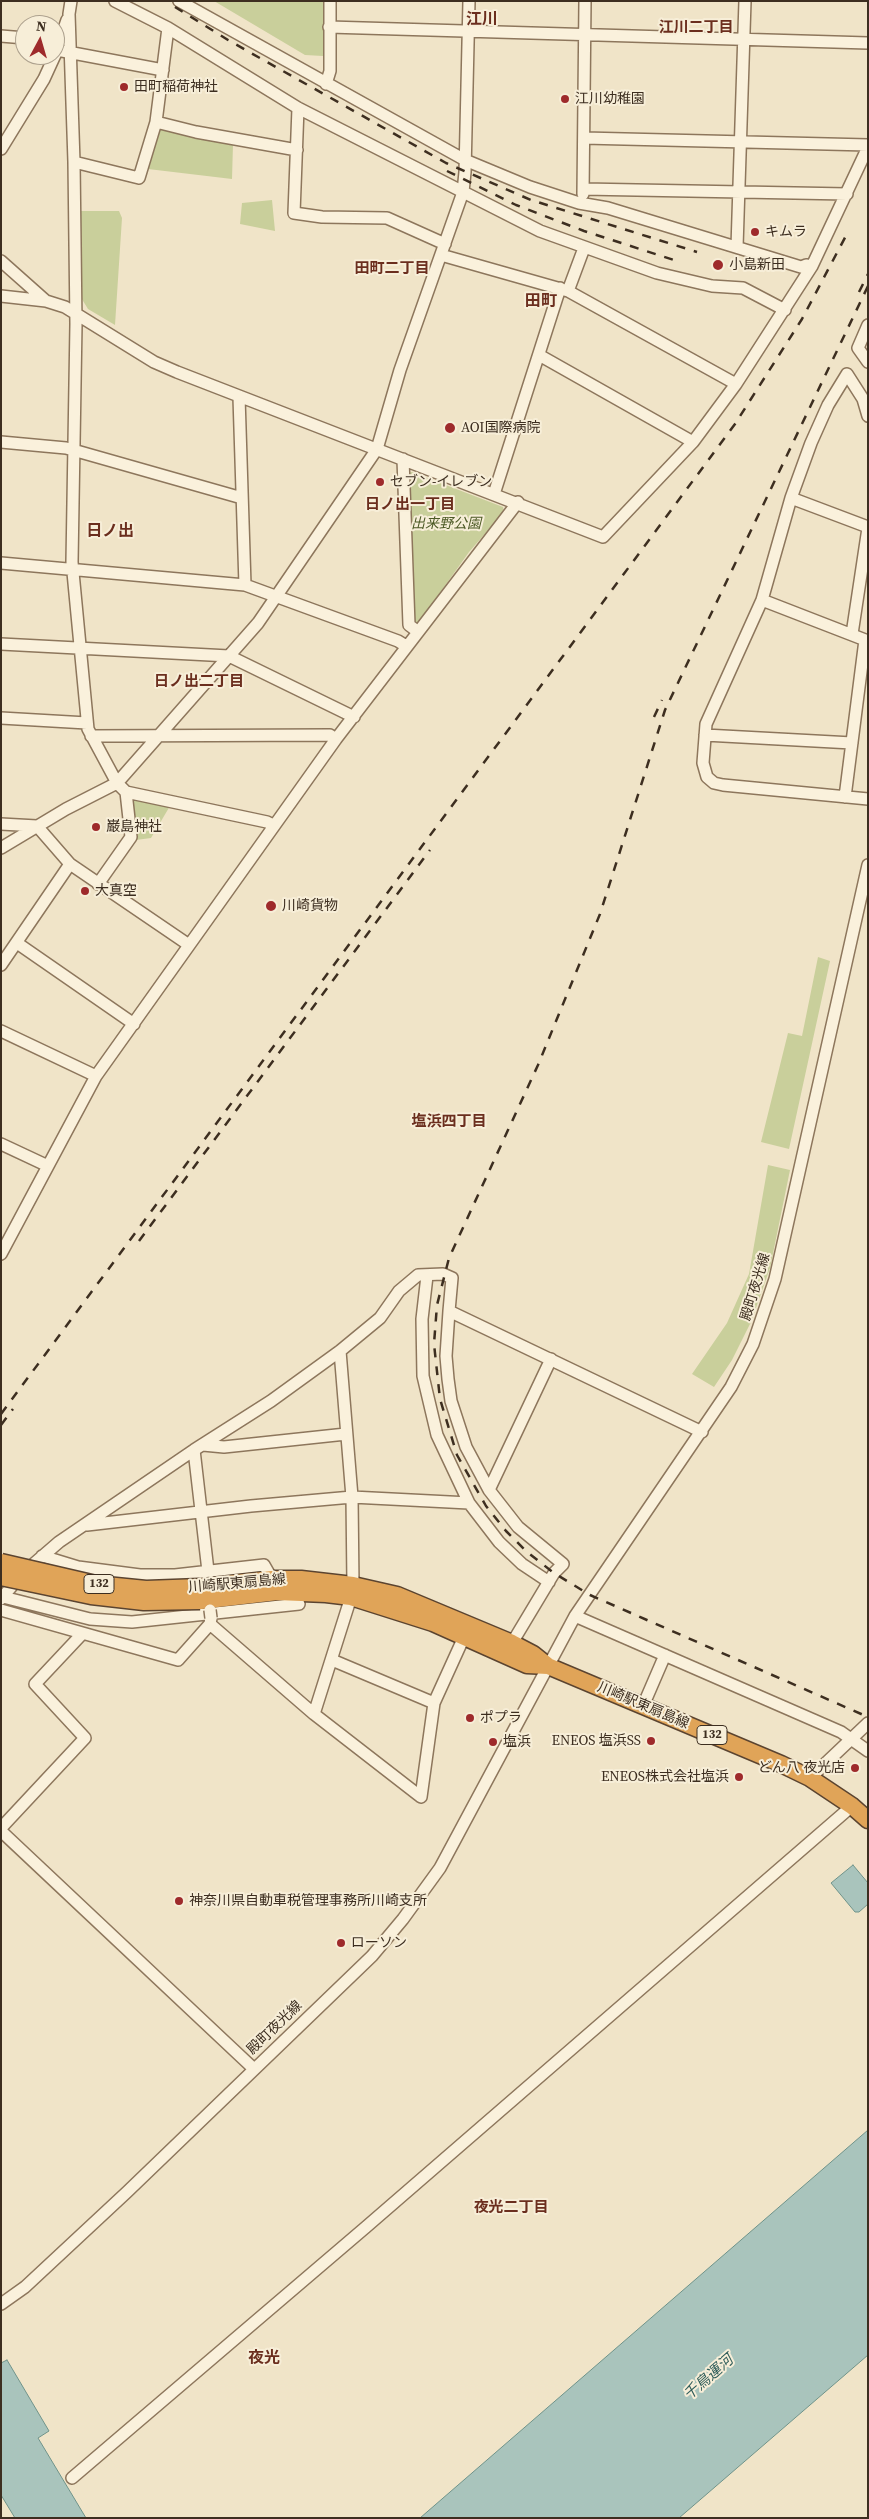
<!DOCTYPE html>
<meta charset="utf-8">
<style>
body{margin:0}
#map{position:relative;width:869px;height:2519px;overflow:hidden;background:#f0e4c8;font-family:"Source Serif 4",serif}
canvas{display:block}
.frame{position:absolute;inset:0;border:2px solid #3d2e20;pointer-events:none}
.north{position:absolute;left:15px;top:15px;width:50px;height:50px;box-sizing:border-box;background:#f7eed8;border:1px solid #ada18e;border-radius:50%;rotate:6deg;font-size:14px;font-weight:700;line-height:20px;text-align:center;color:#3d2e20}
.north::after{content:'';display:block;margin:auto;width:18px;height:22px;background:#9e2a2b;clip-path:polygon(50% 0,100% 100%,50% 72%,0 100%)}
</style>
<div id="map">
<canvas width="869" height="2519"></canvas>
<div class="frame"></div>
<div class="north">N</div>
</div>
<script>
const c = document.querySelector('canvas').getContext('2d');
c.lineJoin = 'round';
function fill(path, color) { c.fillStyle = color; c.fill(path, 'evenodd'); }
const shape = rows => new Path2D(rows.map(r => 'M' + r).join(''));
function strokePath(path, color, width, dash) { c.strokeStyle = color; c.lineWidth = width; c.lineCap = dash ? 'butt' : 'round'; c.setLineDash(dash || []); c.stroke(path); }
function label(font, color, halo, rows, align = 'center') {
  c.font = font + ' "Source Serif 4","Noto Sans JP",serif'; c.lineWidth = 4; c.setLineDash([]); c.textBaseline = 'middle'; c.strokeStyle = halo; c.fillStyle = color; for (const [text, x, y, turn = 0] of rows) {
    c.save(); c.translate(x, y); c.rotate((+turn || 0) * Math.PI / 180); c.textAlign = isNaN(turn) ? turn : align; if (halo) c.strokeText(text, 0, 0); c.fillText(text, 0, 0); c.restore();
  }
}
fill(shape([
 [214,1,326,1,323,56,305,55],
 [157,127,233,144,232,179,148,169,147,165],
 [272,200,275,231,240,224,242,203],
 [76,211,119,211,122,218,115,325,88,309,80,296],
 [412,472,503,507,504,512,469,552,417,625,413,622,407,473],
 [131,796,170,806,151,838,136,840,129,800],
 [818,957,830,961,789,1149,761,1142,788,1033,802,1036],
 [768,1165,790,1170,770,1268,751,1322,732,1360,714,1387,692,1374,727,1323,749,1274]
]), '#c9cf9b');
const water = shape([
 [853,1865,868,1883,868,1904,859,1912,855,1912,831,1883,853,1865],
 [868,2130,868,2355,679,2518,420,2518,868,2130],
 [7,2360,49,2431,38,2438,86,2518,15,2518,1,2495,1,2363,7,2360]
]);
fill(water, '#a9c4bc');
strokePath(water, '#6f938a', 1);
const minor = shape([
 [71,1,69,14,74,162,76,324,72,562,88,729,117,783,126,792,267,822,273,825],
 [115,1,168,28,298,108,540,231,657,273,712,286,743,288,785,310],
 [179,1,465,160,530,187,579,203,608,208,801,267,806,265,812,266],
 [329,27,868,43],
 [1,36,25,38],
 [57,50,163,70],
 [55,55,67,20],
 [326,84,330,71,330,1],
 [298,108,294,213,322,217,387,218,445,244],
 [156,122,196,132,297,150],
 [584,138,868,145],
 [1,149,44,79,55,55],
 [74,162,139,178,156,122,168,28],
 [584,189,847,194],
 [583,194,585,1],
 [737,247,745,1],
 [441,255,568,291,736,384],
 [1,261,46,301],
 [568,291,584,248],
 [1,296,46,301,65,307,154,362,177,372,603,537,693,442,736,384,812,266,868,147],
 [868,325,858,348,868,362],
 [539,355,693,442],
 [239,397,245,585],
 [868,416,863,399,847,374,828,405,811,443,791,498,762,600,706,724,703,763,707,777,714,783,723,785,868,799],
 [1,442,66,448,242,498],
 [403,459,409,625,417,631],
 [494,494,560,288],
 [791,498,868,527],
 [1,563,245,585,398,641,406,646],
 [762,600,868,641],
 [852,634,868,528],
 [1,644,229,656,354,717],
 [1,718,87,723],
 [705,735,852,743],
 [91,736,330,735,336,739],
 [845,797,865,640],
 [1,824,37,826,70,864,189,945],
 [1,848,66,809,117,783,258,623,377,449,400,370,463,192,465,172,469,1],
 [98,884,131,837,126,792],
 [17,943,134,1024],
 [1,965,70,864],
 [1,1031,96,1076],
 [1,1144,48,1166],
 [1,1254,96,1076,336,739,518,502],
 [427,1276,422,1319,423,1376,437,1435,469,1503,499,1542,522,1564,549,1582],
 [449,1311,446,1356,448,1379,451,1401,466,1447,489,1490,518,1527,563,1564,554,1573,512,1643],
 [203,1445,224,1447,346,1434],
 [194,1450,208,1571],
 [489,1490,551,1359],
 [87,1525,251,1506,352,1497,469,1503],
 [42,1556,78,1567,140,1575,175,1575,264,1565,272,1579],
 [3,1597,90,1619,132,1622,299,1604],
 [1,1599,22,1574,59,1542,194,1450,271,1401,340,1351,380,1318,399,1291,418,1275,443,1274,452,1278,449,1311,702,1432],
 [1,1610,178,1660,210,1624],
 [575,1616,841,1732,868,1751],
 [211,1618,210,1624,314,1714,421,1797,434,1703,464,1637],
 [332,1660,434,1703],
 [643,1706,665,1655],
 [314,1714,351,1597,353,1585,352,1497,340,1351],
 [810,1778,868,1723],
 [1,1828,85,1738,35,1684,82,1634],
 [1,1831,254,2069],
 [1,2304,25,2287,127,2192,372,1956,403,1919,440,1868,575,1616,731,1387,753,1344,775,1279,868,865],
 [72,2478,366,2227,852,1806]
]);
const highway = shape([
 [200,1587,272,1579,301,1579,353,1585,397,1595,512,1643,533,1654,548,1666,781,1764,810,1778,852,1806,868,1820],
 [200,1601,277,1592,326,1594,351,1597,433,1623,527,1665,548,1666]
]);
strokePath(minor, '#8d765c', 14);
strokePath(highway, '#5b4430', 19);
strokePath(minor, '#faf1dc', 11);
strokePath(highway, '#e0a458', 16);
strokePath(shape([
 [175,7,228,40,446,163,531,200,697,252],
 [447,171,516,205,584,231,674,260],
 [868,286,665,710,600,914,538,1065,449,1258,437,1305,434,1344,440,1399,457,1455,486,1506,506,1531,527,1552,554,1573,590,1595,868,1717],
 [859,292,868,274],
 [654,717,662,700],
 [139,1241,430,850],
 [1,1414,735,424,802,319,849,230],
 [1,1425,13,1409]
]), '#3d2e20', 2.5, [9, 9]);
const minorBridge = shape([
 [210,1610,211,1618]
]);
const highwayBridge = shape([
 [1,1562,96,1584,146,1589,200,1587],
 [1,1577,91,1596,144,1602,200,1601]
]);
strokePath(minorBridge, '#8d765c', 14, []);
strokePath(highwayBridge, '#5b4430', 19, []);
strokePath(minorBridge, '#faf1dc', 11);
strokePath(highwayBridge, '#e0a458', 16);
for (const [x, y, r, color] of [
 [124,87,5,"#9e2a2b"],
 [565,99,5,"#9e2a2b"],
 [755,232,5,"#9e2a2b"],
 [718,265,6,"#9e2a2b"],
 [450,428,6,"#9e2a2b"],
 [380,482,5,"#9e2a2b"],
 [96,827,5,"#9e2a2b"],
 [85,891,5,"#9e2a2b"],
 [271,906,6,"#9e2a2b"],
 [470,1718,5,"#9e2a2b"],
 [651,1741,5,"#9e2a2b"],
 [493,1742,5,"#9e2a2b"],
 [855,1768,5,"#9e2a2b"],
 [739,1777,5,"#9e2a2b"],
 [179,1901,5,"#9e2a2b"],
 [341,1943,5,"#9e2a2b"]
]) { const dot = new Path2D(); dot.arc(x, y, r, 0, 2 * Math.PI); c.fillStyle = color; c.fill(dot); strokePath(dot, '#f7eed8', 2); }
for (const [x, y, w] of [
 [99,1584,30],
 [712,1735,30]
]) { const box = new Path2D(); box.roundRect(x - w / 2, y - 9.5, w, 19, 4); c.fillStyle = '#f7eed8'; c.fill(box); strokePath(box, '#3d2e20', 1); }
label('bold 12px', '#3d2e20', null, [
 ["132",99,1584],
 ["132",712,1735]
]);
label('14px', '#3d2e20', '#f7eed8', [
 ["田町稲荷神社",134,87],
 ["江川幼稚園",575,99],
 ["キムラ",765,232],
 ["小島新田",729,265],
 ["AOI国際病院",461,428],
 ["セブン-イレブン",390,482],
 ["巌島神社",106,827],
 ["大真空",95,891],
 ["川崎貨物",282,906],
 ["ポプラ",480,1718],
 ["ENEOS 塩浜SS",641,1741,"right"],
 ["塩浜",503,1742],
 ["どん八 夜光店",845,1768,"right"],
 ["ENEOS株式会社塩浜",729,1777,"right"],
 ["神奈川県自動車税管理事務所川崎支所",189,1901],
 ["ローソン",351,1943]
], 'left');
label('italic 14px', '#4d5a26', '#f7eed8', [
 ["出来野公園",446,524]
]);
label('14px', '#3d2e20', '#f7eed8', [
 ["殿町夜光線",756,1287,-73],
 ["川崎駅東扇島線",237,1584,-5],
 ["川崎駅東扇島線",643,1706,23],
 ["殿町夜光線",275,2028,-44]
]);
label('bold 15px', '#6b2e1e', '#f7eed8', [
 ["江川二丁目",696,28],
 ["田町二丁目",392,269],
 ["日ノ出一丁目",410,505],
 ["日ノ出二丁目",199,682],
 ["塩浜四丁目",449,1122],
 ["夜光二丁目",511,2208]
]);
label('italic 15px', '#2f5d5a', '#f7eed8', [
 ["千鳥運河",709,2378,-41]
]);
label('bold 16px', '#6b2e1e', '#f7eed8', [
 ["江川",482,20],
 ["田町",541,302],
 ["日ノ出",110,532],
 ["夜光",264,2359]
]);
</script>
